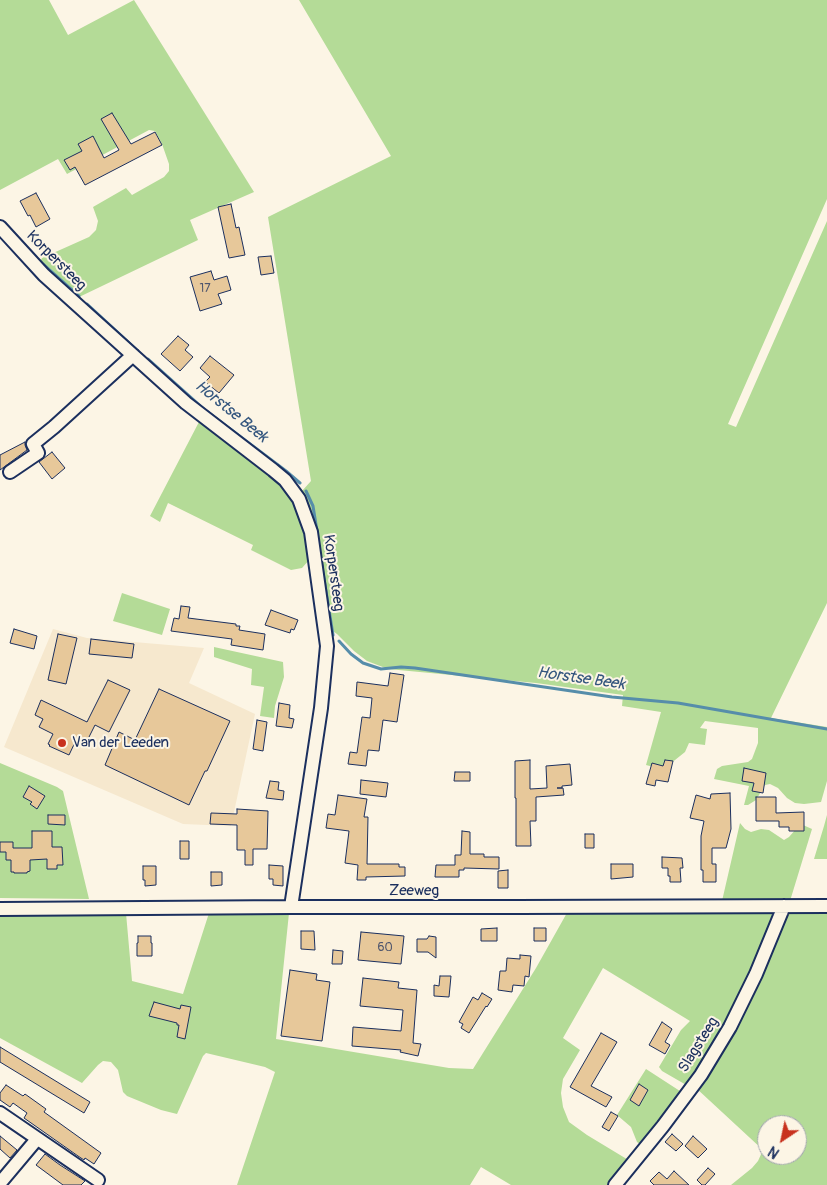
<!DOCTYPE html>
<style>
body{margin:0}
#map{position:relative;width:827px;height:1185px;overflow:hidden;background:#fcf5e5;font-family:Pangolin,sans-serif}
canvas{display:block}
.north{position:absolute;left:757px;top:1115px;width:50px;height:50px;box-sizing:border-box;background:#fcf5e5;border:1px solid #a2a6af;border-radius:50%;rotate:214deg;font-size:14px;font-weight:700;line-height:20px;text-align:center;color:#1b2f5e}
.north::after{content:'';display:block;margin:auto;width:18px;height:22px;background:#c8321e;clip-path:polygon(50% 0,100% 100%,50% 72%,0 100%)}
</style>
<div id="map">
<canvas width="827" height="1185"></canvas>
<div class="north">N</div>
</div>
<script>
const c = document.querySelector('canvas').getContext('2d');
c.lineJoin = 'round';
function fill(path, color) { c.fillStyle = color; c.fill(path, 'evenodd'); }
const shape = rows => new Path2D(rows.map(r => 'M' + r).join(''));
function strokePath(path, color, width, dash) { c.strokeStyle = color; c.lineWidth = width; c.lineCap = dash ? 'butt' : 'round'; c.setLineDash(dash || []); c.stroke(path); }
function label(font, color, halo, rows, align = 'center') {
  c.font = font + ' Pangolin,sans-serif'; c.lineWidth = 4; c.setLineDash([]); c.textBaseline = 'middle'; c.strokeStyle = halo; c.fillStyle = color; for (const [text, x, y, turn = 0] of rows) {
    c.save(); c.translate(x, y); c.rotate((+turn || 0) * Math.PI / 180); c.textAlign = isNaN(turn) ? turn : align; if (halo) c.strokeText(text, 0, 0); c.fillText(text, 0, 0); c.restore();
  }
}
fill(shape([
 [53,629,87,638,204,648,189,683,255,714,231,826,183,824,4,747]
]), '#f6e8ce');
fill(shape([
 [0,0,49,0,68,35,134,0,254,192,190,220,198,240,77,298,38,265,42,258,89,237,96,230,98,221,93,207,126,188,132,195,164,177,169,171,169,164,162,144,155,131,149,130,67,174,58,159,0,190],
 [299,0,827,0,827,199,728,424,736,427,827,221,827,603,771,718,827,727,827,781,821,802,804,804,795,803,787,798,778,788,770,784,765,785,756,800,748,805,744,805,749,786,714,779,717,769,722,766,748,762,752,759,758,743,758,728,705,721,700,728,707,729,705,745,689,743,685,752,670,764,665,770,646,765,661,712,622,706,623,695,536,683,388,669,367,661,354,651,337,634,327,627,314,523,310,508,302,491,311,481,268,217,391,156],
 [200,420,287,488,303,519,310,559,302,568,291,570,251,550,253,545,168,503,160,522,150,516],
 [122,593,170,609,162,635,113,621],
 [214,647,283,662,284,677,275,706,274,718,260,716,264,687,251,685,252,669,214,657],
 [0,763,57,787,63,791,89,899,0,898],
 [827,815,827,859,814,859,824,826],
 [740,823,745,829,751,832,761,829,769,830,784,840,789,837,796,829,803,825,812,829,790,901,722,901],
 [568,911,772,913,773,920,731,1018,688,1086,662,1071,659,1067,681,1030,690,1021,603,968,563,1038,580,1050,563,1079,561,1093,563,1107,569,1122,587,1135,630,1161,609,1185,511,1185,481,1167,470,1185,237,1185,275,1072,265,1067,206,1053,203,1056,177,1114,161,1110,127,1096,123,1092,118,1070,111,1062,103,1061,98,1065,82,1083,0,1038,0,914,126,913,132,981,183,994,209,913,289,913,276,1039,449,1068,473,1069,536,968],
 [827,912,827,1185,731,1185,752,1168,758,1161,763,1150,696,1088,789,913],
 [767,1125,797,1125,797,1155,767,1155],
 [646,1069,683,1093,642,1146,637,1142,631,1127,617,1115]
]), '#b4db97');
strokePath(shape([
 [43,264,79,296],
 [87,304,138,351],
 [148,359,205,410,286,471,300,483],
 [306,491,313,506,317,531],
 [321,560,333,635],
 [339,641,351,654,363,663,381,669,401,667,415,668,612,697,678,703,827,729]
]), '#568daa', 3);
const building = shape([
 [112,113,131,144,155,132,162,145,85,185,75,167,70,170,64,160,82,151,78,144,93,136,104,158,119,150,101,119,112,113],
 [36,193,50,219,36,227,30,215,28,216,20,201,36,193],
 [231,204,236,228,239,227,245,255,229,258,218,207,231,204],
 [271,256,274,273,261,275,258,257,271,256],
 [211,271,214,280,227,276,231,290,218,294,222,304,200,311,190,277,211,271],
 [178,336,189,345,185,350,193,357,180,371,161,354,178,336],
 [210,356,234,375,219,393,205,382,210,377,200,368,210,356],
 [25,442,25,445,27,450,0,470,0,455,25,442],
 [52,452,65,468,52,479,39,462,52,452],
 [181,606,190,607,188,618,236,624,236,626,240,626,239,630,265,634,263,650,231,645,232,639,171,631,174,618,179,619,181,606],
 [271,610,298,620,294,630,291,629,290,633,265,625,271,610],
 [14,629,37,636,34,649,10,643,14,629],
 [58,634,77,638,66,684,48,680,58,634],
 [91,639,134,644,132,658,89,654,91,639],
 [390,673,404,675,397,722,383,720,379,751,368,750,366,766,348,764,350,752,357,753,362,717,370,718,372,698,356,696,357,682,388,686,390,673],
 [108,680,130,690,109,732,95,725,87,741,78,736,69,755,49,746,50,745,48,744,53,734,39,727,43,719,35,715,41,700,87,722,108,680],
 [159,689,230,721,207,771,205,771,189,805,105,765,119,732,135,740,159,689],
 [279,703,290,705,289,718,294,719,292,728,276,726,279,703],
 [257,720,267,722,263,751,253,749,257,720],
 [530,760,530,789,547,788,546,766,570,764,572,785,562,786,562,788,557,788,563,788,564,795,536,797,536,821,530,821,531,846,516,846,516,798,515,798,515,761,530,760],
 [665,760,673,761,668,782,656,780,655,786,646,784,652,763,663,766,665,760],
 [744,768,766,773,763,793,752,791,754,783,742,781,744,768],
 [455,772,470,772,470,781,454,781,455,772],
 [361,780,388,783,386,797,360,794,361,780],
 [270,781,279,782,278,790,284,791,283,800,266,798,270,781],
 [29,786,45,796,37,809,30,804,32,802,23,797,29,786],
 [730,793,731,829,726,848,712,848,712,864,716,864,716,882,703,882,703,870,701,870,701,836,704,821,690,818,696,795,710,799,711,794,730,793],
 [338,795,367,799,364,817,368,817,367,864,399,864,399,867,405,867,405,876,366,877,366,880,357,880,358,865,345,863,349,831,326,828,328,814,335,815,338,795],
 [756,797,776,797,776,813,804,812,804,831,789,831,789,827,779,827,779,821,756,821,756,797],
 [237,809,268,811,267,849,253,849,253,865,245,865,245,850,237,850,237,825,210,824,211,813,237,814,237,809],
 [48,815,65,815,65,825,48,824,48,815],
 [32,831,52,831,52,847,62,847,63,865,57,865,57,869,47,869,47,859,30,860,30,871,27,872,27,873,14,873,14,872,11,872,11,860,6,860,6,852,0,852,0,842,13,842,13,848,32,848,32,831],
 [462,831,470,832,470,854,484,854,484,857,499,857,499,869,464,868,464,870,459,870,459,877,435,877,436,865,455,865,455,855,461,855,462,831],
 [585,834,594,834,594,848,585,848,585,834],
 [180,841,189,841,189,859,180,859,180,841],
 [662,857,682,858,683,868,680,868,681,882,670,882,670,876,668,876,668,868,662,868,662,857],
 [611,864,633,864,633,877,611,879,611,864],
 [269,865,283,866,283,886,273,885,273,879,269,879,269,865],
 [143,866,156,866,156,885,145,886,145,880,143,880,143,866],
 [508,870,508,888,498,888,498,871,508,870],
 [211,872,222,872,222,885,211,886,211,872],
 [497,928,497,941,481,941,481,929,497,928],
 [534,928,546,928,546,941,534,941,534,928],
 [301,931,314,931,315,950,301,949,301,931],
 [361,932,404,936,401,964,358,960,361,932],
 [138,936,151,936,151,943,152,943,152,956,137,956,137,943,138,943,138,936],
 [429,936,436,937,436,958,428,952,417,952,417,939,427,939,429,936],
 [333,950,343,951,342,964,332,964,333,950],
 [520,955,531,956,529,977,525,976,524,986,513,985,512,992,498,990,500,971,506,971,507,958,520,959,520,955],
 [290,970,317,974,316,980,330,982,322,1041,281,1036,290,970],
 [440,976,451,976,449,997,434,996,434,985,439,986,440,976],
 [363,978,399,982,398,988,417,990,413,1043,421,1044,418,1056,400,1052,401,1050,352,1046,353,1027,401,1031,403,1010,360,1006,363,978],
 [482,993,492,999,487,1007,486,1006,469,1033,461,1028,463,1024,459,1022,473,997,478,1000,482,993],
 [154,1002,180,1009,181,1005,191,1007,185,1039,177,1037,179,1025,177,1025,177,1023,149,1016,154,1002],
 [662,1022,672,1029,665,1042,670,1045,665,1054,649,1045,662,1022],
 [601,1033,617,1042,591,1086,612,1097,606,1107,570,1087,601,1033],
 [0,1047,90,1102,84,1113,0,1062,0,1047],
 [639,1084,648,1090,639,1106,630,1100,639,1084],
 [6,1085,23,1096,25,1094,46,1109,44,1112,101,1153,94,1164,85,1158,84,1160,78,1156,24,1118,27,1113,13,1103,10,1107,0,1100,0,1093,6,1085],
 [611,1112,618,1116,609,1131,602,1127,611,1112],
 [672,1134,683,1144,676,1151,665,1142,672,1134],
 [0,1136,17,1150,10,1158,0,1149,0,1136],
 [693,1136,707,1149,698,1158,685,1146,693,1136],
 [45,1154,60,1165,85,1181,81,1185,63,1185,36,1165,45,1154],
 [708,1168,715,1174,705,1185,702,1185,697,1180,708,1168],
 [674,1171,689,1185,654,1185,650,1181,659,1172,667,1179,674,1171]
]);
fill(building, '#e7c89a');
strokePath(building, '#1b2f5e', 1);
const minor = shape([
 [0,227,44,275,186,403,273,470,285,480,299,499,311,532,327,646,321,708,291,907],
 [10,472,38,453,33,444,54,427,133,355],
 [0,909,291,907,518,907,827,906],
 [0,1113,98,1180],
 [0,1183,37,1139],
 [615,1185,663,1126,701,1075,730,1027,756,974,784,906]
]);
strokePath(minor, '#1b2f5e', 16);
strokePath(minor, '#fcf5e5', 12);
for (const [x, y, r, color] of [
 [62,743,5,"#c8321e"]
]) { const dot = new Path2D(); dot.arc(x, y, r, 0, 2 * Math.PI); c.fillStyle = color; c.fill(dot); strokePath(dot, '#fcf5e5', 2); }
label('12px', '#4e556d', null, [
 ["17",205,289],
 ["60",385,948]
]);
label('15px', '#1b2f5e', '#fcf5e5', [
 ["Korpersteeg",56,261,45],
 ["Korpersteeg",333,573,82],
 ["Zeeweg",414,891],
 ["Slagsteeg",699,1045,-58]
]);
label('15px', '#1b2f5e', '#fcf5e5', [
 ["Van der Leeden",72,743]
], 'left');
label('italic 16px', '#34567e', '#fcf5e5', [
 ["Horstse Beek",231,412,39],
 ["Horstse Beek",581,679,8]
]);
</script>
